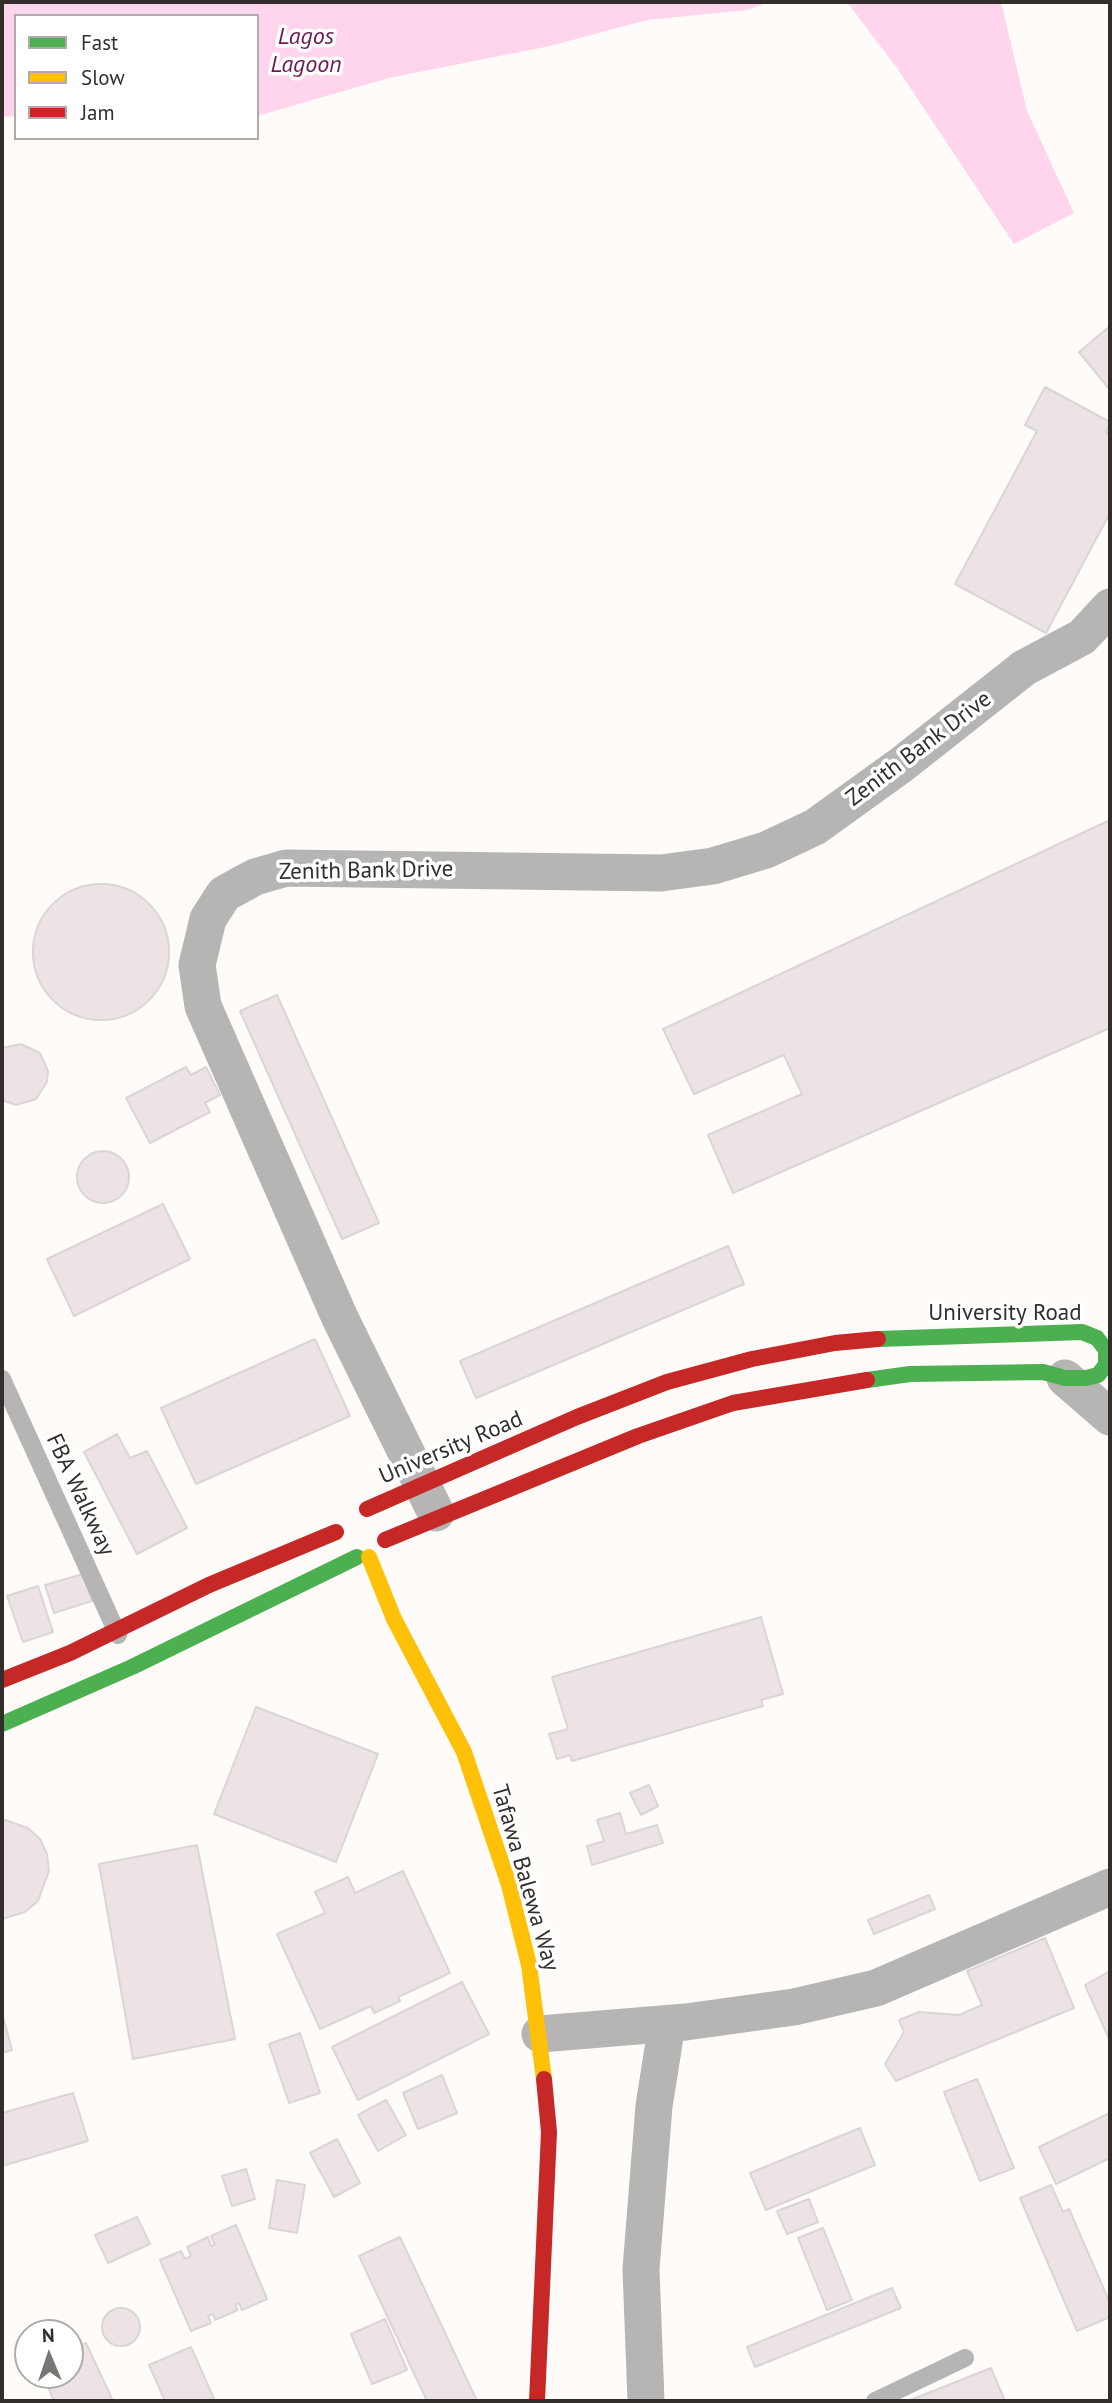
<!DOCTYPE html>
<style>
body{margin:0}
#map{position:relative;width:1112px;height:2403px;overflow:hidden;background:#fefbf9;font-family:"PT Sans",sans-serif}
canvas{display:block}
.frame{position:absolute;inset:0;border:4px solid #332e2c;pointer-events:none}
.legend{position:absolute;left:14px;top:14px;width:245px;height:126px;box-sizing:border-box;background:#fff;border:2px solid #adabab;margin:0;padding:9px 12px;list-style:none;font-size:21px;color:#332e2c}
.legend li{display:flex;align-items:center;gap:14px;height:35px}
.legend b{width:35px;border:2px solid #adabab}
.north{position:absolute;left:14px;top:2319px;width:70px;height:70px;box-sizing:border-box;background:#fff;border:2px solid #adabab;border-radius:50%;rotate:358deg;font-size:19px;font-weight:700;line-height:28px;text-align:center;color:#332e2c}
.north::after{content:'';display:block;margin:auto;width:24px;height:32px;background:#7a7674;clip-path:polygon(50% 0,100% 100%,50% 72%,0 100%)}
</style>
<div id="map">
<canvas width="1112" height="2403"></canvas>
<div class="frame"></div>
<ul class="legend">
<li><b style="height:9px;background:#4caf50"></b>Fast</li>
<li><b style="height:9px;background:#ffc107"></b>Slow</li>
<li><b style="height:9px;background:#c62828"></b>Jam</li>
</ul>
<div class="north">N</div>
</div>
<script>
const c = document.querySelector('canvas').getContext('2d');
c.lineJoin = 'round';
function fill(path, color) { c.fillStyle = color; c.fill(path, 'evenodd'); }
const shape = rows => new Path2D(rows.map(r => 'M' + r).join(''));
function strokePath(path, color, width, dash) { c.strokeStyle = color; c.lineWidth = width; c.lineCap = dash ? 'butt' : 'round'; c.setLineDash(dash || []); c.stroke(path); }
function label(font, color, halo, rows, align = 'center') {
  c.font = font + ' "PT Sans",sans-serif'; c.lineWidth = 7; c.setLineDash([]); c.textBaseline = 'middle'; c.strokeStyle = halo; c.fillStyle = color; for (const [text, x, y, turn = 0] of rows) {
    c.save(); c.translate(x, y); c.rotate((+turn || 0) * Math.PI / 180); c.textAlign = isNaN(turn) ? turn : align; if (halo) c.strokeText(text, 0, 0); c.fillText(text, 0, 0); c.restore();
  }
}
fill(shape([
 [2,2,770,2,747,10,647,20,550,46,389,78,257,116,257,16,16,16,16,116,2,117],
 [847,2,1001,2,1027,111,1074,213,1014,244,897,68]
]), '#ffd5ed');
const building = shape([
 [1110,326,1110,390,1079,352,1110,326],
 [1045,387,1110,422,1106,432,1110,434,1110,513,1046,633,955,584,1037,431,1025,425,1045,387],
 [1110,820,1110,1028,733,1193,708,1135,802,1094,784,1055,694,1094,663,1029,1110,820],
 '33 952a68 68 0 1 1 136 0a68 68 0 1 1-136 0Z',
 [277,995,379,1223,342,1239,240,1011,277,995],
 [21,1044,40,1053,48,1071,47,1082,36,1099,16,1105,2,1100,2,1048,21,1044],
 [186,1067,191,1075,206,1067,220,1095,205,1103,210,1112,150,1143,126,1098,186,1067],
 '77 1177a26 26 0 1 1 52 0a26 26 0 1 1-52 0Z',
 [163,1204,190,1259,74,1316,47,1259,163,1204],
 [728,1246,744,1284,476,1398,460,1361,728,1246],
 [315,1339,350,1416,196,1484,161,1408,315,1339],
 [117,1434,130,1458,147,1451,187,1528,137,1554,84,1452,117,1434],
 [83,1574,92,1601,54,1613,45,1585,83,1574],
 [38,1586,53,1632,23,1642,7,1596,38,1586],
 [761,1617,783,1694,761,1700,763,1706,572,1761,570,1755,557,1759,549,1734,568,1729,552,1677,761,1617],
 [256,1707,378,1754,336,1862,214,1814,256,1707],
 [649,1785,658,1806,641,1815,630,1793,649,1785],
 [620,1813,626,1834,657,1825,663,1843,592,1865,587,1846,604,1841,597,1820,620,1813],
 [2,1819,28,1828,40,1839,47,1854,49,1871,38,1901,25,1912,2,1919,2,1819],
 [197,1845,235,2039,133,2059,99,1864,197,1845],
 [403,1871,450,1973,398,1997,400,2001,374,2013,371,2006,320,2029,277,1934,325,1913,315,1892,348,1877,355,1893,403,1871],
 [929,1895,935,1909,874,1934,868,1920,929,1895],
 [1045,1938,1074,2008,896,2081,885,2064,904,2032,899,2020,919,2012,959,2015,982,2005,967,1971,1045,1938],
 [1110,1971,1110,2041,1085,1985,1110,1971],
 [462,1982,489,2034,358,2100,332,2047,462,1982],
 [2,2013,12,2050,2,2053,2,2013],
 [300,2033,320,2093,289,2103,269,2044,300,2033],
 [442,2075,457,2113,418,2129,403,2093,442,2075],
 [977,2079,1014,2168,980,2181,944,2092,977,2079],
 [73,2093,88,2141,2,2166,2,2113,73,2093],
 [386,2100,406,2135,378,2151,358,2115,386,2100],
 [1110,2113,1110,2158,1056,2184,1039,2147,1110,2113],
 [860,2128,875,2165,766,2210,750,2173,860,2128],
 [337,2139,360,2183,334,2197,310,2153,337,2139],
 [246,2169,255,2199,232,2206,222,2176,246,2169],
 [277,2180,305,2185,297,2233,269,2228,277,2180],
 [1051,2185,1063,2212,1069,2209,1110,2303,1110,2317,1077,2331,1020,2198,1051,2185],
 [809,2199,818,2222,787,2234,777,2211,809,2199],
 [137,2217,150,2244,108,2263,95,2235,137,2217],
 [236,2225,267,2299,242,2310,239,2303,235,2305,238,2310,215,2320,213,2314,208,2316,211,2323,191,2331,160,2260,181,2251,185,2259,191,2256,187,2247,208,2237,211,2246,215,2245,211,2236,236,2225],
 [823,2228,852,2300,827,2310,798,2238,823,2228],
 [400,2237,477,2401,427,2401,359,2256,400,2237],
 [892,2288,901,2308,755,2367,747,2347,892,2288],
 '102 2327a19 19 0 1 1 38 0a19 19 0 1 1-38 0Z',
 [385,2319,407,2370,372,2384,351,2334,385,2319],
 [86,2343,113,2401,54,2401,43,2375,70,2375,70,2350,86,2343],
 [191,2347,215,2401,165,2401,149,2365,191,2347],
 [991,2368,1005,2401,908,2401,991,2368]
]);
fill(building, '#eee3e4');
strokePath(building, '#dad6d5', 2);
strokePath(shape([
 [2,1379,118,1635],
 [875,2401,965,2358]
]), '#b7b5b4', 18);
strokePath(shape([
 [1065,1378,1110,1417],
 [436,1513,340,1318,203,1006,197,965,208,919,224,894,255,877,286,868,661,873,713,866,766,850,815,827,901,765,1024,668,1082,637,1110,607],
 [540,2034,686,2022,794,2007,876,1988,1110,1887],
 [646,2401,641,2269,654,2106,667,2024]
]), '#b7b5b4', 37);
strokePath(shape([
 [867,1380,910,1374,1043,1372,1065,1378,1086,1378,1098,1375,1106,1365,1106,1350,1097,1338,1082,1332,878,1339],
 [2,1724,132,1667,357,1557]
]), '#4caf50', 16);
strokePath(shape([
 [369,1557,394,1619,464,1752,509,1885,529,1965,544,2079]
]), '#ffc107', 16);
strokePath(shape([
 [367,1509,577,1417,667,1382,752,1359,835,1343,878,1339],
 [385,1540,638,1436,733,1403,867,1380],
 [2,1680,70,1653,209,1585,336,1532],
 [537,2401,549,2132,544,2079]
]), '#c62828', 16);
label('23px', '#332e2c', '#fff', [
 ["Zenith Bank Drive",919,749,-37],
 ["Zenith Bank Drive",366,871,-1],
 ["University Road",1005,1313],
 ["University Road",451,1448,-23],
 ["FBA Walkway",80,1495,65],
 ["Tafawa Balewa Way",525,1878,74]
]);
label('italic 24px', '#6c1c54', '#fff', [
 ["Lagos",306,37],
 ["Lagoon",306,65]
]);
</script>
